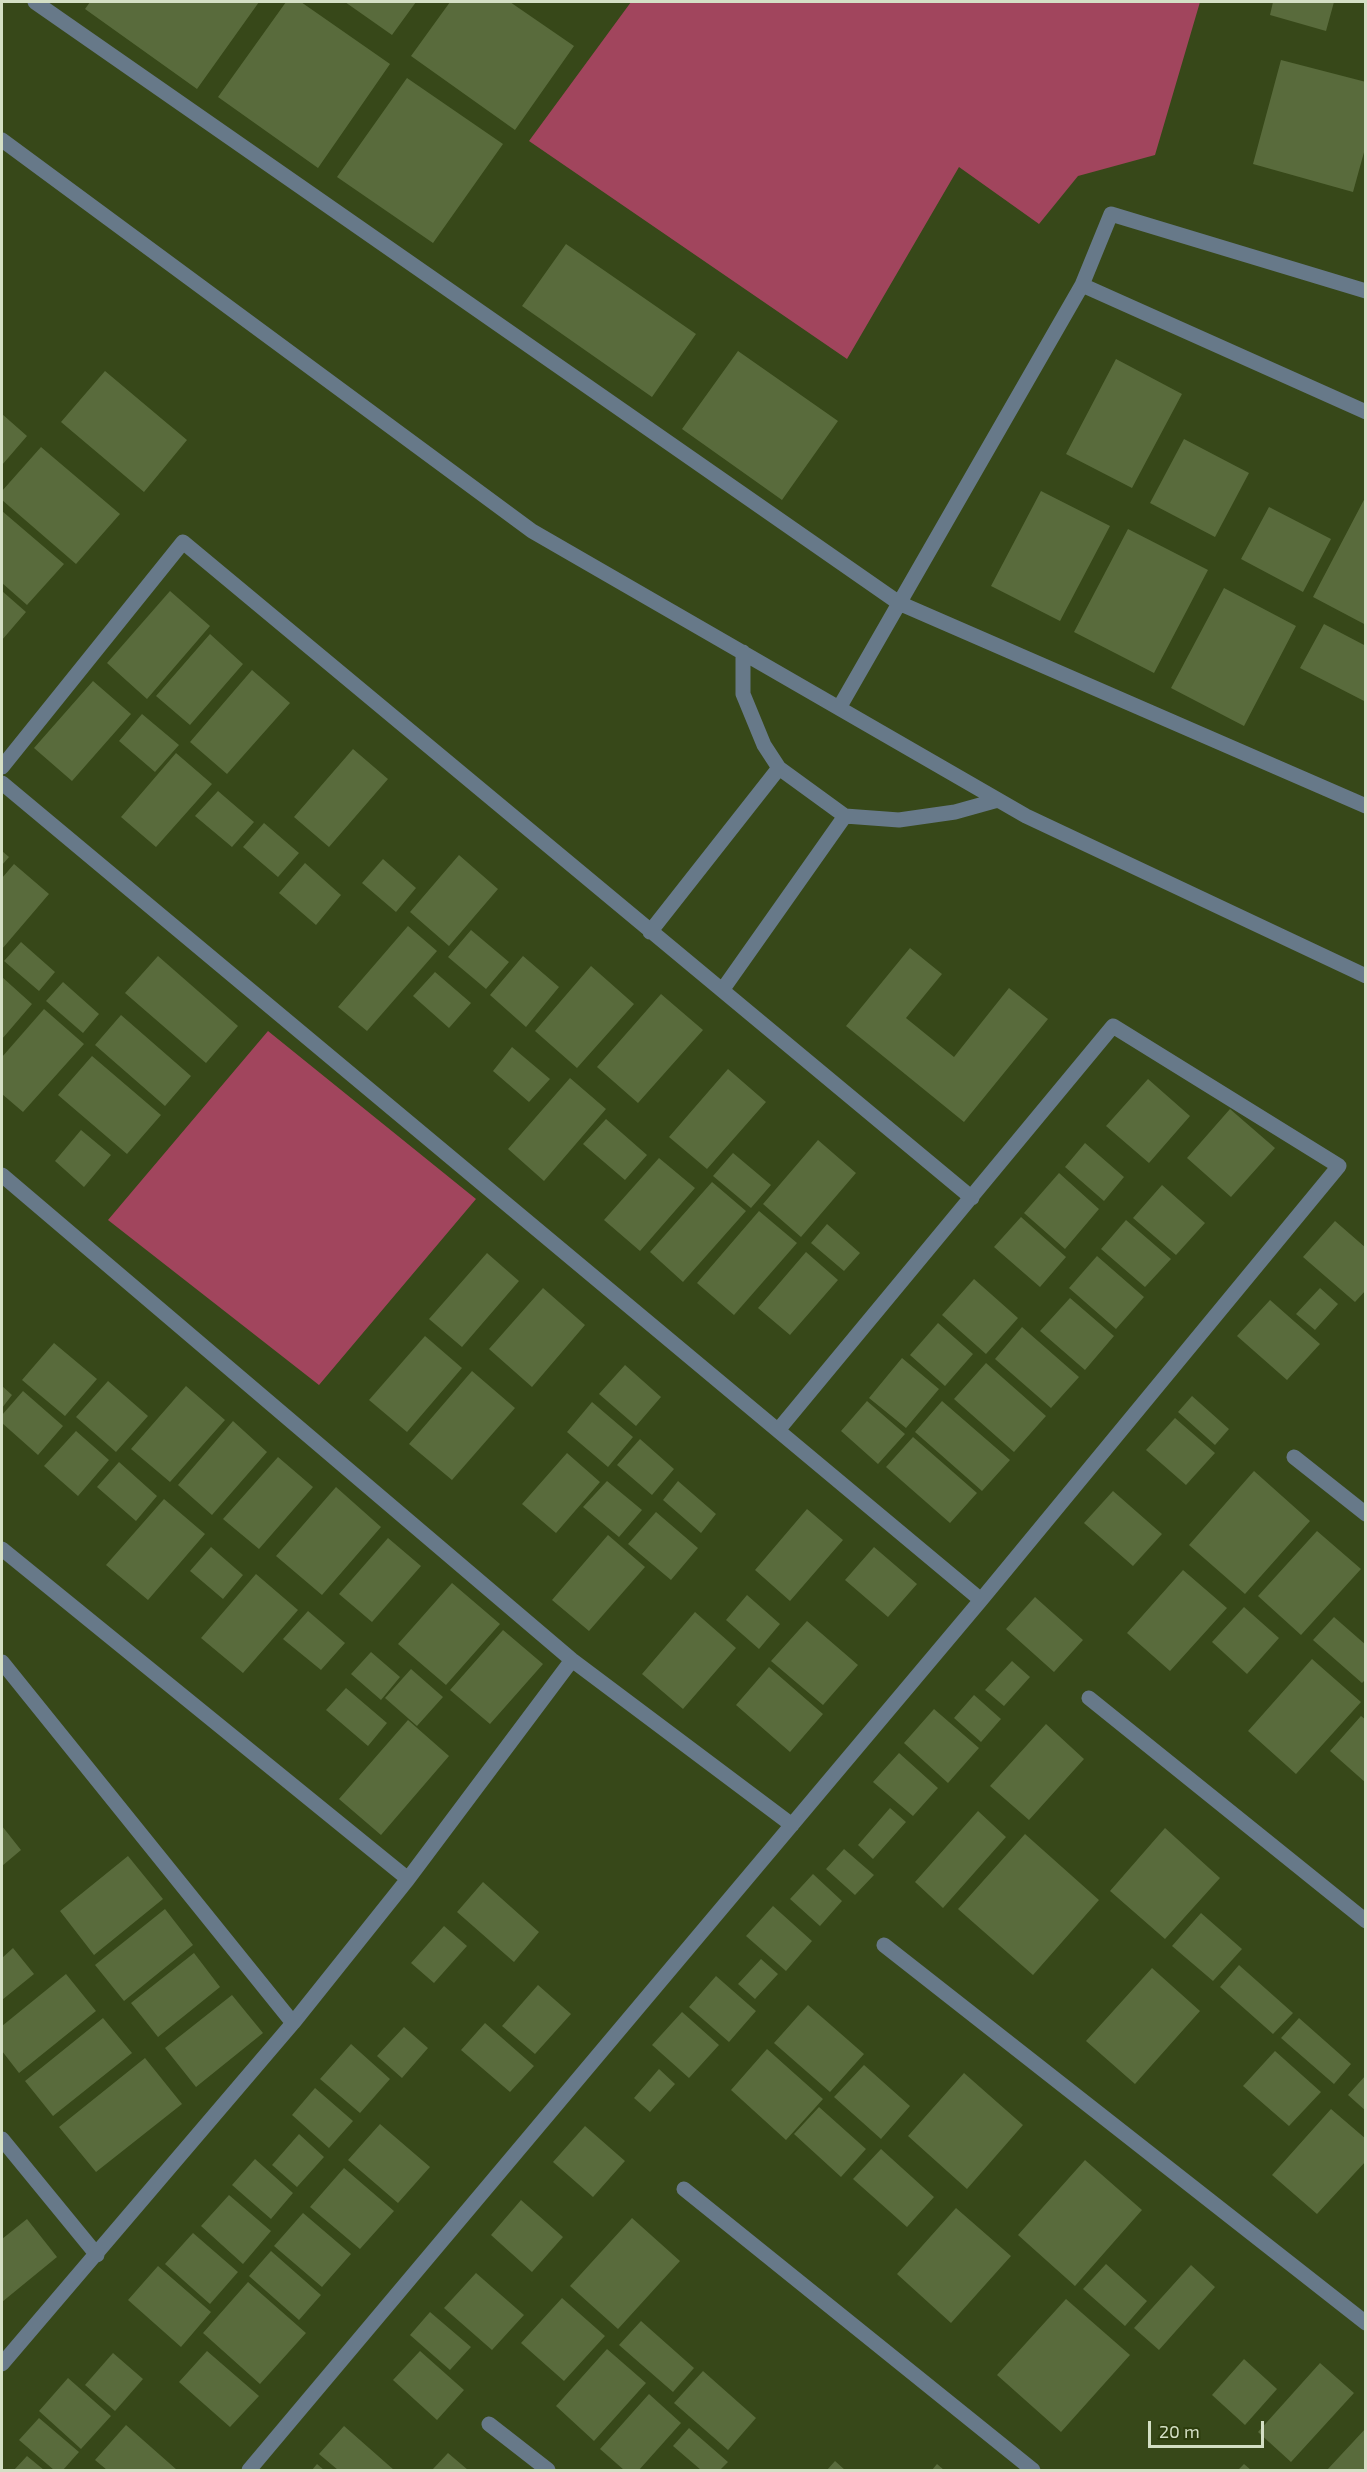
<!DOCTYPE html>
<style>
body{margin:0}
#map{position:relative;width:1367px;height:2472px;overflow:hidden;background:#374819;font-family:"Exo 2",sans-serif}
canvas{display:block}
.frame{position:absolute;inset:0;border:3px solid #d4dfc5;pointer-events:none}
.scale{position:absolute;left:1148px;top:2421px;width:116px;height:27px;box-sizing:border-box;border:3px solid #d4dfc5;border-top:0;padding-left:8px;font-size:18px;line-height:21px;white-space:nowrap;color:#d4dfc5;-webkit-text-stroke:4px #2d3d0d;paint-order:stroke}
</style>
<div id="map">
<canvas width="1367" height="2472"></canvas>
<div class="frame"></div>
<div class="scale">20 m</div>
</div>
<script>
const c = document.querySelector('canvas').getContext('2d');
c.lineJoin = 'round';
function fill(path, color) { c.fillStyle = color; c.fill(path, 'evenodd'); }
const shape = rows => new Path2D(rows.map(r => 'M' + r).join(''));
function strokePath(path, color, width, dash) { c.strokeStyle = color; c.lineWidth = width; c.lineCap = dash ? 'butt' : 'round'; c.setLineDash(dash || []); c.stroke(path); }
fill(shape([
 [631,2,1200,2,1155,155,1078,176,1039,224,959,167,847,359,529,141],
 [268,1031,476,1199,319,1385,108,1220]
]), '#a1455d');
fill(shape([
 [90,2,259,2,197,89,85,9],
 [286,2,301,2,390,64,318,168,218,97],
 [345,2,416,2,392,35],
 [450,2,510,2,574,46,515,130,411,56],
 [1273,2,1334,2,1326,31,1270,15],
 [1281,60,1366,82,1366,145,1353,192,1253,164],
 [407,78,503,144,433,243,337,177],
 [566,244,696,334,652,397,522,306],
 [738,351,838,421,782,500,682,429],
 [1116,359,1182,394,1132,488,1066,454],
 [105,371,187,440,144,492,61,422],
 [2,414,27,436,2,465],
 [1184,439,1249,473,1215,537,1150,503],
 [41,447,120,514,76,564,2,500,2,491],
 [1041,491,1110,526,1060,621,991,586],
 [1366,496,1366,625,1313,597],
 [1269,507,1331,539,1303,592,1241,559],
 [2,511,64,564,27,605,2,583],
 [1128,529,1208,570,1154,673,1074,632],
 [1224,588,1296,626,1244,726,1171,688],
 [2,591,26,612,2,640],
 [170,591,210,626,147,699,107,663],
 [1324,624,1366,646,1366,702,1300,668],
 [210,634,243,664,190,725,156,696],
 [252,670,290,703,227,774,190,742],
 [93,681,131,714,72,781,34,748],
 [142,714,179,745,155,772,119,741],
 [353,749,388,779,329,847,294,817],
 [176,753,212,784,156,847,121,817],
 [218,791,254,822,232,847,195,816],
 [264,823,299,853,278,877,243,847],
 [2,851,9,857,2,865],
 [459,855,498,889,449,946,410,912],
 [383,859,416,888,396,912,362,883],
 [305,863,341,895,316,925,279,893],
 [14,864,49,894,2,949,2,878],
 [408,926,437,951,367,1031,338,1007],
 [471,930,509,962,486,989,448,957],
 [21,942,55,972,39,991,4,961],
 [910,948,942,974,906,1018,954,1057,1009,988,1048,1019,964,1122,846,1026],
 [158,956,238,1026,206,1063,125,993],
 [523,956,559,987,526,1027,490,995],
 [591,966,634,1004,577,1068,535,1031],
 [435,972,471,1003,449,1028,413,996],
 [2,977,32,1004,2,1039],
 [63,982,99,1014,83,1033,46,1001],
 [661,994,703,1030,638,1103,597,1067],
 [44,1009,84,1044,23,1112,2,1094,2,1057],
 [121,1015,191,1076,165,1106,95,1045],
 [512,1047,550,1079,529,1102,493,1071],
 [92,1056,161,1115,127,1154,58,1095],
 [728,1069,766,1102,707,1169,669,1137],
 [570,1078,606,1109,544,1181,508,1149],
 [1148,1079,1190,1116,1149,1163,1106,1126],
 [1230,1109,1275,1148,1231,1197,1187,1158],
 [606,1119,647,1155,625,1180,583,1144],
 [81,1130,111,1155,84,1187,55,1161],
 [818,1140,856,1173,801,1237,763,1204],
 [1085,1143,1124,1177,1104,1201,1065,1167],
 [733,1153,771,1185,751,1208,713,1176],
 [659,1158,695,1188,640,1251,604,1220],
 [1059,1173,1099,1209,1065,1249,1024,1213],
 [712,1182,746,1211,683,1282,650,1252],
 [1162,1185,1205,1223,1176,1255,1133,1218],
 [759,1211,797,1243,734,1315,697,1283],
 [1021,1217,1066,1257,1040,1287,994,1247],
 [1126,1220,1171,1259,1145,1287,1101,1249],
 [1335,1221,1366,1248,1366,1290,1355,1302,1303,1257],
 [827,1224,860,1253,844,1271,811,1243],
 [806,1252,838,1280,790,1335,758,1308],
 [487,1253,519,1281,462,1347,429,1319],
 [1097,1256,1144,1297,1116,1329,1069,1288],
 [974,1279,1018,1318,986,1354,942,1315],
 [543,1288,585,1325,532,1387,489,1349],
 [1320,1288,1338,1304,1315,1330,1296,1314],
 [1070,1298,1114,1336,1085,1370,1040,1331],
 [1270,1300,1320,1344,1287,1380,1237,1336],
 [938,1323,973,1354,945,1386,910,1355],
 [1022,1327,1079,1377,1051,1408,995,1359],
 [425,1336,462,1368,407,1432,369,1400],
 [54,1343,97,1379,65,1416,22,1380],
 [902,1358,939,1389,906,1428,869,1398],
 [986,1363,1046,1416,1014,1452,954,1399],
 [625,1365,661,1397,636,1426,599,1394],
 [472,1371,515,1408,452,1480,409,1444],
 [108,1381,148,1416,116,1452,76,1417],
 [2,1386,12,1395,2,1408],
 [186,1386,225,1420,170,1482,131,1449],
 [23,1391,63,1426,38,1455,2,1423,2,1415],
 [1192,1396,1229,1429,1215,1445,1178,1412],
 [867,1401,905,1434,878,1464,841,1431],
 [942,1401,1010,1460,982,1491,915,1432],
 [592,1402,633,1437,608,1467,567,1432],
 [1175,1418,1215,1453,1186,1485,1146,1450],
 [233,1421,267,1452,212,1515,178,1485],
 [76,1431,109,1460,78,1496,44,1466],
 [913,1437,977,1493,950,1523,886,1467],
 [640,1439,674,1469,652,1495,617,1465],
 [567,1453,600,1482,556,1533,522,1504],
 [278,1457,313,1487,259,1549,223,1519],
 [119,1462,157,1496,136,1521,97,1487],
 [1254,1471,1310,1521,1245,1594,1189,1545],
 [607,1481,642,1510,619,1537,583,1507],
 [678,1481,716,1514,701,1533,663,1500],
 [336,1487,381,1527,322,1595,276,1556],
 [1113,1491,1162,1534,1133,1566,1084,1523],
 [164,1499,205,1534,148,1600,106,1565],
 [807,1509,843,1540,790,1601,755,1570],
 [656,1512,698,1548,671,1580,628,1544],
 [1317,1531,1361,1569,1301,1635,1258,1596],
 [608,1535,645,1567,589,1631,552,1600],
 [388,1538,421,1566,372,1622,339,1594],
 [211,1547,243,1575,223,1599,190,1571],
 [874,1547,917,1584,888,1617,845,1580],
 [1183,1570,1227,1608,1170,1671,1127,1633],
 [256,1574,298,1610,243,1673,201,1638],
 [452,1583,500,1624,446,1685,398,1644],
 [747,1595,780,1624,759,1649,726,1620],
 [1035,1597,1083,1640,1054,1672,1006,1629],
 [1244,1607,1279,1638,1247,1674,1212,1642],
 [308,1611,345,1643,321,1670,283,1639],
 [695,1612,736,1648,683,1709,642,1674],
 [1334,1617,1366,1645,1366,1679,1362,1683,1313,1640],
 [807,1621,858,1665,823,1705,771,1661],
 [503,1630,543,1664,490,1724,450,1690],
 [371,1652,400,1677,381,1700,351,1674],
 [1312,1659,1361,1702,1296,1774,1248,1731],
 [1012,1661,1030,1677,1004,1706,985,1690],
 [769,1667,823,1714,790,1752,736,1705],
 [411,1669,443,1697,417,1726,385,1698],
 [346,1688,387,1723,368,1746,326,1710],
 [974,1695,1001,1719,981,1742,954,1718],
 [934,1709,979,1748,948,1783,904,1743],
 [1361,1716,1366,1720,1366,1783,1330,1751],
 [408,1720,449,1756,381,1835,339,1799],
 [1046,1724,1084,1759,1029,1820,990,1786],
 [899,1753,938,1788,913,1816,873,1782],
 [890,1808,906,1822,873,1859,858,1845],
 [978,1811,1006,1837,943,1908,915,1882],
 [2,1826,21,1850,2,1866],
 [1165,1828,1220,1878,1165,1939,1110,1891],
 [1025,1834,1099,1900,1033,1975,958,1909],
 [844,1849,874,1875,855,1895,826,1869],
 [128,1856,163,1899,94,1955,60,1911],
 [813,1874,842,1901,820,1926,790,1899],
 [483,1882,539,1932,514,1962,457,1912],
 [773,1906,812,1941,786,1971,746,1936],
 [165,1909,193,1945,124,2001,95,1965],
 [1201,1913,1242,1949,1213,1981,1172,1946],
 [444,1926,467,1946,434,1983,411,1963],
 [13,1948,34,1974,2,2000,2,1958],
 [194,1953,220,1987,158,2037,131,2003],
 [761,1959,778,1974,755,1999,738,1984],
 [1239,1965,1293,2013,1273,2034,1220,1987],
 [1152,1968,1200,2011,1135,2084,1086,2041],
 [66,1974,96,2011,19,2073,2,2051,2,2026],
 [716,1976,756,2011,729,2042,689,2007],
 [538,1985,571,2014,535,2054,502,2026],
 [232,1995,263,2033,196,2087,165,2048],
 [808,2005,864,2054,830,2092,774,2043],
 [682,2012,719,2045,689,2078,652,2045],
 [103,2018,132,2053,53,2116,25,2081],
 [1299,2018,1351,2064,1334,2084,1281,2038],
 [485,2023,534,2066,510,2092,461,2050],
 [404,2027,428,2048,402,2078,377,2056],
 [351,2044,390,2079,360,2113,320,2079],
 [767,2049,823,2099,786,2140,731,2090],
 [1275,2051,1321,2092,1289,2126,1243,2086],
 [145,2058,182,2104,96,2172,59,2127],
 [864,2065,910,2106,881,2139,834,2097],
 [659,2069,675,2084,650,2112,634,2098],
 [964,2073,1023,2125,967,2189,908,2136],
 [1366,2075,1366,2111,1348,2095],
 [315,2088,353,2121,329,2148,292,2115],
 [819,2107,866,2149,841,2177,794,2134],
 [1331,2109,1366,2139,1366,2161,1317,2214,1272,2175],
 [380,2124,430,2167,398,2203,348,2160],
 [585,2126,625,2161,593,2197,553,2162],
 [299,2134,324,2157,297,2187,272,2165],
 [881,2149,934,2197,907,2227,853,2179],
 [255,2159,293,2193,271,2219,232,2185],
 [1085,2160,1142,2210,1075,2286,1018,2235],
 [344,2168,394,2211,360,2249,310,2207],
 [229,2195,271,2231,243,2264,201,2226],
 [521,2200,563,2237,532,2272,491,2235],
 [956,2208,1011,2256,951,2323,897,2274],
 [303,2213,351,2254,322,2287,274,2246],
 [632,2218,680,2261,618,2329,570,2286],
 [27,2219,57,2257,2,2302,2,2239],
 [193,2233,238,2272,210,2304,165,2264],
 [271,2251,321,2295,299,2320,249,2276],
 [1106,2264,1147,2301,1125,2326,1083,2289],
 [1191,2265,1215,2287,1159,2350,1134,2328],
 [158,2266,211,2312,181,2347,128,2300],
 [476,2273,524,2315,492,2350,444,2308],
 [248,2282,306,2333,260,2384,203,2333],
 [562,2298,605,2336,564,2381,521,2343],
 [1066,2299,1130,2355,1061,2432,997,2375],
 [430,2312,471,2347,450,2370,410,2335],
 [641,2321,694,2368,673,2392,619,2345],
 [607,2349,646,2383,594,2441,556,2406],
 [207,2351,259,2396,230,2427,179,2382],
 [420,2351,464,2390,437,2420,393,2380],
 [113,2353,143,2379,115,2411,85,2385],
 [1244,2359,1277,2389,1245,2425,1212,2395],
 [1320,2363,1354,2393,1291,2462,1258,2432],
 [703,2371,756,2418,728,2450,674,2403],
 [68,2378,111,2416,81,2449,39,2411],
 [649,2394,681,2423,639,2470,624,2470,600,2449],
 [39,2418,79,2452,63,2470,54,2470,19,2440],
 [126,2425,177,2470,107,2470,95,2460],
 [344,2426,394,2470,338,2470,319,2454],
 [689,2428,728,2462,720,2470,701,2470,673,2446],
 [1366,2428,1366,2470,1327,2470],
 [448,2453,468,2470,432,2470],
 [27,2456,44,2470,14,2470],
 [835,2461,845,2470,827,2470],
 [317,2464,324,2470,312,2470],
 [937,2464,944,2470,932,2470],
 [1244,2464,1251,2470,1238,2470]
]), '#596b3c');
strokePath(shape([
 [35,2,899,603,1366,806],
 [2,140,532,531,1026,816,1366,976],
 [1082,285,1366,412],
 [743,652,743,694,764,745,779,768,845,816,899,820,955,812,998,800],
 [839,708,1082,285,1111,214,1366,291],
 [2,767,183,542,972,1198],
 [2,783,981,1600],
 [650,932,779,768],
 [723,989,845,816],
 [2,1175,572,1660,792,1825],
 [1294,1457,1366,1514],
 [2,1549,408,1879],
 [2,1662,293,2023],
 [1089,1698,1366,1921],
 [884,1945,1366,2323],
 [2,2139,97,2255],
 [684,2189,1033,2470],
 [2,2364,293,2023,408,1879,572,1660],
 [489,2424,548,2470],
 [249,2470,981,1600,1339,1166,1113,1026,779,1429]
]), '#677989', 15);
</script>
